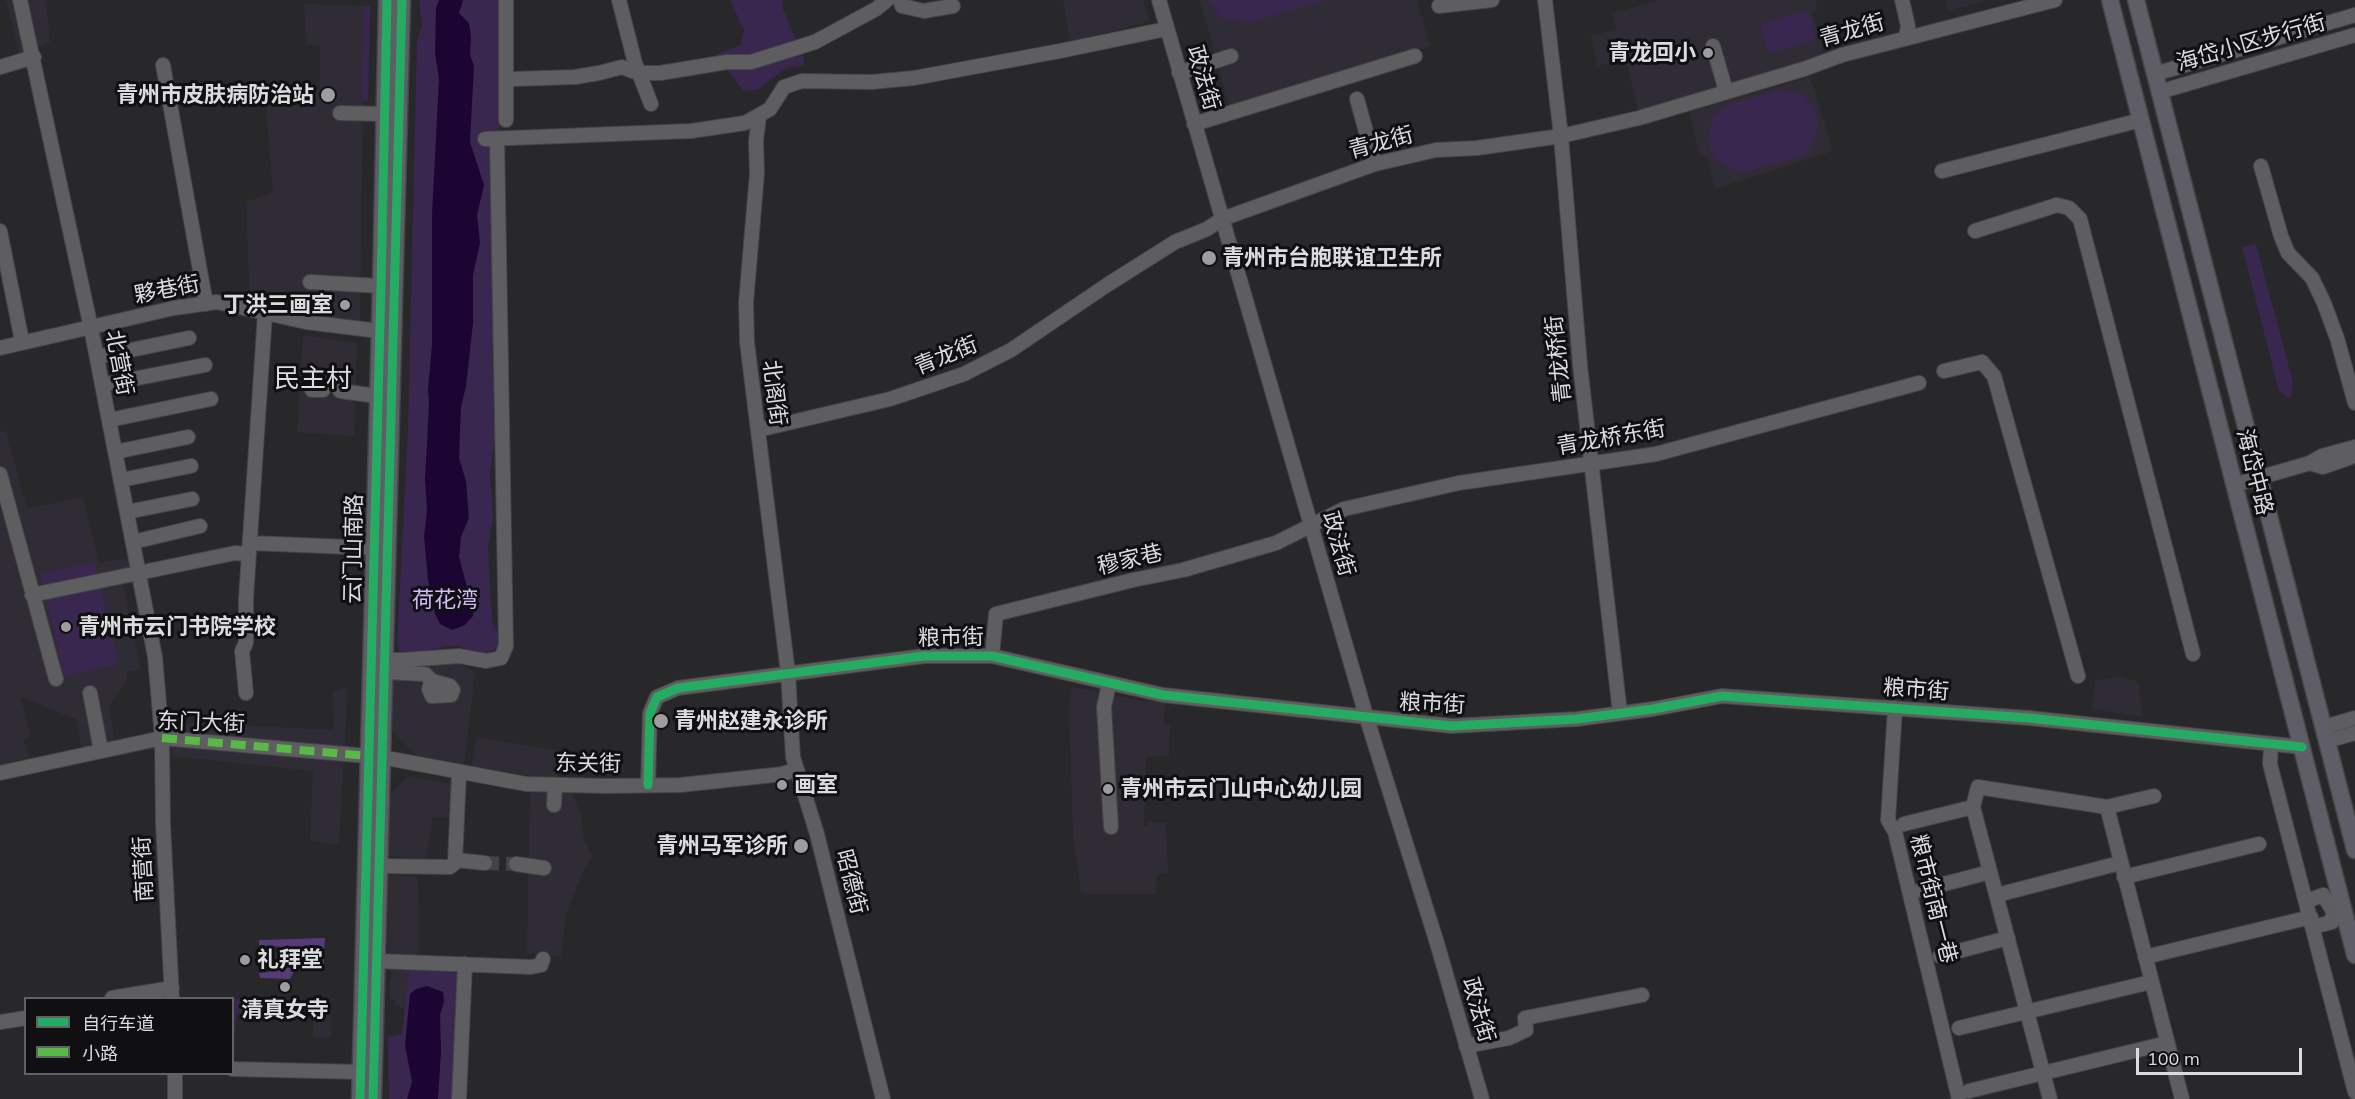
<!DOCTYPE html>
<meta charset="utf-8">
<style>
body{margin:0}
#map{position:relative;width:2355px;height:1099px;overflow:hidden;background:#28272a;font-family:Mulish,"Noto Sans SC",sans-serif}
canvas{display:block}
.legend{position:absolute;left:24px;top:997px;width:210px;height:78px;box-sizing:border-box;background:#100f12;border:2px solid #626164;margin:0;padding:8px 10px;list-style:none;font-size:18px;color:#dcdbde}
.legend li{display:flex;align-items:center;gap:12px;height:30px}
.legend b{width:30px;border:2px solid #626164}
.scale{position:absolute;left:2136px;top:1048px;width:166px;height:27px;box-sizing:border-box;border:3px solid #dcdbde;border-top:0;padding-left:8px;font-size:18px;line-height:21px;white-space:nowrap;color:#dcdbde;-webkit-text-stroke:4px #100f12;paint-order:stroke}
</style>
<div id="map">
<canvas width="2355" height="1099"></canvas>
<ul class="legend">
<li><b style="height:8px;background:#26ab63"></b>自行车道</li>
<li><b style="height:8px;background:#58b947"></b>小路</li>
</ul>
<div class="scale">100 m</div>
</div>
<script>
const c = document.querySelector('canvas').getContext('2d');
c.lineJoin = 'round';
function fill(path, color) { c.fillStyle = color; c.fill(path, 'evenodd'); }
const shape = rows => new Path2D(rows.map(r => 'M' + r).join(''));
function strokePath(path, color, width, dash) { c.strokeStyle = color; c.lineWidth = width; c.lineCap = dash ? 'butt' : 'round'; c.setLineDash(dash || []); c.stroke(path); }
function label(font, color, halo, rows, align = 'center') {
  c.font = font + ' Mulish,"Noto Sans SC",sans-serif'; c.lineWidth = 6; c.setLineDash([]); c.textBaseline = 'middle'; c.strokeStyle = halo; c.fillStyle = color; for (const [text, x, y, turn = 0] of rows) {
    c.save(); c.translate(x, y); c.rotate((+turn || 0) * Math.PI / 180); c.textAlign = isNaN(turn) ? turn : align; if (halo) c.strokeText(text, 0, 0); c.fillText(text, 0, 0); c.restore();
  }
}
fill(shape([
 [6,0,46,0,50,42,20,55],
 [1063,0,1143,0,1150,21,1070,43],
 [1200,0,1417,0,1430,46,1229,105],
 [1661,0,1815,0,1818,10,1812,12,1823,49,1819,58,1638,111,1626,60,1597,66,1591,36,1616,29,1612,13],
 [1945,0,1988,0,1948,11],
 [304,4,364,6,360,323,323,322,250,305,246,202,273,192,265,100,320,89,320,45,306,45],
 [1810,77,1833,151,1715,189,1708,159,1699,154,1689,112],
 [303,335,357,343,354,436,297,432],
 [6,431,27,509,83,497,99,563,133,557,138,582,123,585,141,670,127,672,127,679,109,707,115,741,82,749,76,719,20,697,31,736,24,740,29,757,0,765,0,432],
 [454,661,475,672,464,766,417,756,392,731,393,677,396,664],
 [2121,677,2138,682,2143,717,2092,709,2095,680],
 [347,687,345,748,172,731,173,722,334,730,333,691],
 [1072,687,1142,701,1165,701,1164,724,1170,725,1169,756,1146,757,1144,825,1148,826,1148,822,1166,823,1168,873,1157,874,1156,894,1088,894,1081,892,1073,835,1069,706],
 [476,737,557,750,558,779,472,769],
 [170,744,344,758,339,845,310,841,313,771,172,756],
 [409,776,453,784,453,818,433,817,426,859,388,856,389,794],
 [530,791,571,792,582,816,583,836,592,856,582,873,566,915,561,956,527,953],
 [388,875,418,877,419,956,388,953],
 [391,968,409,969,406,1009,395,1005,395,1000,390,998],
 [313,996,330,997,331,1037,313,1037]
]), '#302c36');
fill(shape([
 [419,0,499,0,502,77,498,92,500,130,497,139,495,438,490,472,493,517,488,547,492,622,500,638,500,647,486,653,477,653,459,646,447,646,407,654,400,653,397,645,408,428,417,41,422,25],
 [730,0,783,0,782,7,804,59,803,66,788,67,757,90,743,91,717,54,741,45,744,30],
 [1208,0,1327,0,1250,22,1221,18],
 [364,6,370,6,368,101,362,101],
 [1808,11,1816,40,1768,53,1760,24],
 [1779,90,1802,94,1815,109,1818,125,1816,134,1808,151,1800,157,1745,172,1731,169,1714,158,1708,141,1712,120,1718,112,1725,106],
 [2256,244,2293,382,2290,399,2279,391,2242,247],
 [95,562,118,664,64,676,41,574],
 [409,969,460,973,454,1099,389,1099,388,1037,402,1034],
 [233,999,272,999,272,1011,237,1013,234,1041,233,1041]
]), '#392750');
fill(shape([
 [325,938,324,950,310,950,310,946,294,948,259,945,259,940],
 [324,957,324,970,294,971,290,979,260,978,259,973,269,972,269,967,310,965,311,958]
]), '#563b79');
fill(shape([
 [439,0,463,0,459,13,469,23,471,37,470,55,474,66,470,142,484,185,477,215,480,243,473,275,473,323,466,386,461,407,459,458,466,481,469,518,461,537,459,557,470,598,475,605,473,616,465,625,452,630,440,624,435,614,428,579,424,537,427,510,425,480,429,403,428,390,432,344,432,214,439,79,435,53,436,8],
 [427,986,443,992,444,1001,440,1015,441,1051,438,1099,407,1099,412,1082,405,1045,410,994,416,989]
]), '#1c0532');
strokePath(shape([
 [485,863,516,864]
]), '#434245', 14, [14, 7]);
const minor = shape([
 [20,0,91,328,155,657,162,738,163,824,172,998],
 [506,0,506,120],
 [619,0,635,63,651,104],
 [900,0,902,6,924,11,953,6],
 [1159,0,1367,719,1437,943,1482,1099],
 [1545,0,1561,136,1580,365,1620,713],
 [1902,0,1908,26,1906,37],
 [1439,6,1492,0],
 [1713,46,1726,91],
 [163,65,206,304],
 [0,67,34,57],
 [1179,73,1231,56],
 [2155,74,2355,15],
 [506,81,514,79,575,77,599,73,622,67,638,73,660,73,727,62,751,62,815,42,876,9,887,0],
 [2159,92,2355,35],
 [1357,99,1375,164],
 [340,113,385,114],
 [759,116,756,141,757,173,746,303,747,342,788,673,793,757,817,834,883,1099],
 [1194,124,1415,56],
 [485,139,691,131,745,123,770,109,784,87,802,81,872,82,914,78,1060,51,1166,29],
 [2261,166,2281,236,2288,253,2312,278,2324,303,2337,338,2355,403],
 [1942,171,2141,120],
 [0,231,21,336,20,343],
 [1975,231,2057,205,2069,208,2080,219,2193,654],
 [310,282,381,286],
 [0,348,174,308,217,302,306,322,379,331],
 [97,357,189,338],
 [1944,371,1982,362,1994,376,2078,676],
 [102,385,205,365],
 [312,390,323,390],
 [340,391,377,396],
 [109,420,211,399],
 [758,430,890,399,964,374,1011,350,1107,285,1175,242,1207,229,1222,219,1375,164,1436,150,1477,148,1561,136,1639,118,1804,69,1842,55,2055,0],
 [115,452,188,437],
 [2310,463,2323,467,2349,458,2355,454],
 [0,474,56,679],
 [121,480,191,466],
 [2234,485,2310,463,2322,456,2355,447],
 [127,512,192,499],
 [133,542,200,526],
 [250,543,374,548],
 [32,595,235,553,249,554],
 [992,656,996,614,1133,580,1183,570,1276,543,1344,509,1459,483,1656,454,1919,383],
 [384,660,403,660,459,656,486,661,501,658,506,646,497,139],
 [384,672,425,674,432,681,450,686,453,690,451,695,432,696,429,689,432,681],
 [1109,684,1104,707,1111,827],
 [90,693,101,751],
 [246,693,242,651,246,643,246,598,265,314],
 [1895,708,1888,820,1895,832,1959,1099],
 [2324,727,2355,718],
 [2327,741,2355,733],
 [2271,744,2270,764,2355,1092],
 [381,757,526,784,605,786,680,785,783,774,796,769],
 [0,773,162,738,368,756],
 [648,785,650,713,657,697,678,688,924,656,992,656,1163,695,1452,726,1577,719,1653,709,1722,696,2029,718,2302,747],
 [554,805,555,785],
 [1973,807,2050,1099],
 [2107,807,2182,1099],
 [1904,824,1973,807,1978,787,2107,807,2154,796],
 [455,860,485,863],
 [516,864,544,868],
 [379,866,450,867,455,863,459,773],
 [2124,877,2259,844],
 [1921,890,1990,872],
 [1997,895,2116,864],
 [2307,901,2323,895,2333,911,2332,922,2313,927],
 [1940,956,2008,938],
 [2145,957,2311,917],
 [376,961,531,967,541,965,543,959],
 [112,998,172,988],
 [0,1022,26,1018],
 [1959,1028,2151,982],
 [1466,1046,1509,1038,1526,1030,1525,1018,1642,995],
 [232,1069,360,1072],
 [1969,1091,2167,1043],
 [175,1099,175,1074],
 [459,1099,465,964]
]);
const major = shape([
 [2110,0,2355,955],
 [2136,0,2355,850],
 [360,1099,381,286,387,0],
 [373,1099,402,0]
]);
strokePath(minor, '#454447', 16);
strokePath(major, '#454447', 19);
strokePath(minor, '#5e5d60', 14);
strokePath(major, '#5f5d65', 16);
strokePath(shape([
 [162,738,368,756]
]), '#58b947', 8, [15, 8]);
strokePath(shape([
 [648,785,650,713,657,697,678,688,924,656,992,656,1163,695,1452,726,1577,719,1653,709,1722,696,2029,718,2302,747],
 [360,1099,381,286,387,0],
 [373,1099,402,0]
]), '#26ab63', 9);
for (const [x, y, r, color] of [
 [1708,53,6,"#9d9c9f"],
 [328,95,8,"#9d9c9f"],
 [1209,258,8,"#9d9c9f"],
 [345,305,6,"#9d9c9f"],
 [66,627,6,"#9d9c9f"],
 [661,721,8,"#9d9c9f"],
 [782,785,6,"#9d9c9f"],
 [1108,789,6,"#9d9c9f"],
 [801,846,8,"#9d9c9f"],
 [245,960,6,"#9d9c9f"],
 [285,987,6,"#9d9c9f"]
]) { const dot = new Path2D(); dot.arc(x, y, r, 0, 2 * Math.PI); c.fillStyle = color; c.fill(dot); strokePath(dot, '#100f12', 2); }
label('22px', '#dcdbde', '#100f12', [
 ["青龙街",1852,31,-16],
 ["海岱小区步行街",2251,43,-16],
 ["政法街",1203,78,74],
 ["青龙街",1381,143,-15],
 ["夥巷街",167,290,-11],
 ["青龙街",946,356,-22],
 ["青龙桥街",1559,359,-96],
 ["北营街",119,363,79],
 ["北阁街",774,393,83],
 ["青龙桥东街",1611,438,-10],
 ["海岱中路",2254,472,76],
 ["政法街",1338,544,74],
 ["云门山南路",354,549,-89],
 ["穆家巷",1130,560,-13],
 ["粮市街",951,638,-1],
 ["粮市街",1916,690,4],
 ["粮市街",1432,704,3],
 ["东门大街",201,723,2],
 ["东关街",588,764,1],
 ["南营街",144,869,-93],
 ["昭德街",851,882,76],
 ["粮市街南一巷",1933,899,76],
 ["政法街",1478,1010,74]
]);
label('bold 22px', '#dcdbde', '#100f12', [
 ["青龙回小",1696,53,"right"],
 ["青州市皮肤病防治站",314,95,"right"],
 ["青州市台胞联谊卫生所",1222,258],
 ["丁洪三画室",333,305,"right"],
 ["青州市云门书院学校",78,627],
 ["青州赵建永诊所",674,721],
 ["画室",794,785],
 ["青州市云门山中心幼儿园",1120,789],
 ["青州马军诊所",788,846,"right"],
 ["礼拜堂",257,960],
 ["清真女寺",285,1010,"center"]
], 'left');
label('22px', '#d2bbf8', '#100f12', [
 ["荷花湾",445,600]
]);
label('26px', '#dcdbde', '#100f12', [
 ["民主村",313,379]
]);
</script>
